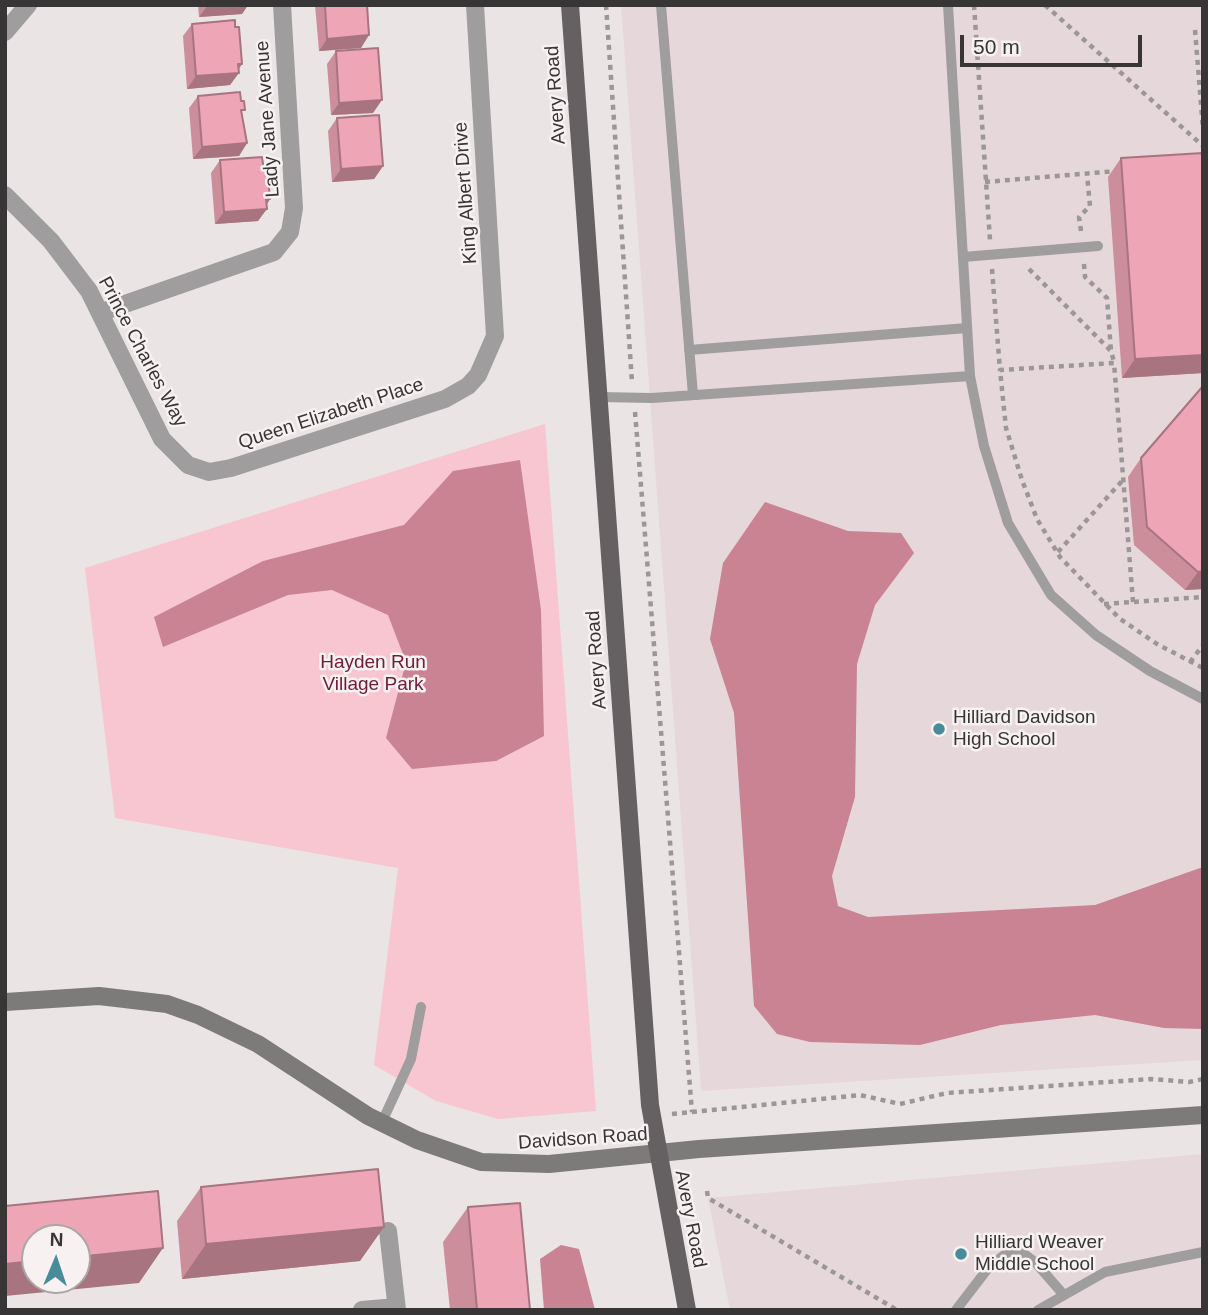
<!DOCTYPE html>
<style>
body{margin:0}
#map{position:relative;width:1208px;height:1315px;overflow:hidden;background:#eae4e5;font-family:Helvetica,sans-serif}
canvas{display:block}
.frame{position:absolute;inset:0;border:7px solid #373535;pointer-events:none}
.north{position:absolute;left:21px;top:1224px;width:70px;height:70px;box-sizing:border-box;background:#f7f1f2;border:2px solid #aaa6a6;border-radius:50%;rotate:2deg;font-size:19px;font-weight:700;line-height:28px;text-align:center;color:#373535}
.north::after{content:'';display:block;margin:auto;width:24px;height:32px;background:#488b9a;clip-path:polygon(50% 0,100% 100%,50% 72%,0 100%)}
.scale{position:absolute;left:960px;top:35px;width:182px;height:32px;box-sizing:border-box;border:4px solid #373535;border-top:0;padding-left:9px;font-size:21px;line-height:24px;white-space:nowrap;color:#373535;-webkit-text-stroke:5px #f7f1f2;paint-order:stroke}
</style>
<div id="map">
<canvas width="1208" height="1315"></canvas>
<div class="frame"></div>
<div class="north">N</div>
<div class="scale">50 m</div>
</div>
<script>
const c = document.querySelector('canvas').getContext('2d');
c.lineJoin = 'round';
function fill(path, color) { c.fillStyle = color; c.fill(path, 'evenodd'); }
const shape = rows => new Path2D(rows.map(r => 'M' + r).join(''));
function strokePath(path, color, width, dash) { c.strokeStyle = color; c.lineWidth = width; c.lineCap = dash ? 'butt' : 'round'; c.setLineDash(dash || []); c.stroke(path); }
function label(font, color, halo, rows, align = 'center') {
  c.font = font + ' Helvetica,sans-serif'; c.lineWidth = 5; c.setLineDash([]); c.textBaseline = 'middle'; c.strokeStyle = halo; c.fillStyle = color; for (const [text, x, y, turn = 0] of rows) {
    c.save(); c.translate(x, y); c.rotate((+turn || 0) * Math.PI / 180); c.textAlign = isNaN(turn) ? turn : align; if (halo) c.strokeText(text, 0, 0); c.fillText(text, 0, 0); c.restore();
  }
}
fill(shape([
 [621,5,1203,5,1203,1060,701,1091],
 [1203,1154,1203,1310,730,1310,708,1198]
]), '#e6d7da');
fill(shape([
 [545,424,596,1111,498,1119,436,1101,374,1065,398,868,115,818,85,568]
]), '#f7c6d0');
fill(shape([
 [520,460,541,610,544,736,496,761,412,769,386,738,406,662,388,615,332,590,288,595,163,647,154,617,263,561,404,525,453,471],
 [765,502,848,531,901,533,914,553,875,605,857,664,855,797,832,876,838,906,868,917,1095,905,1203,867,1203,1029,1164,1028,1095,1015,1001,1025,920,1045,810,1042,777,1034,754,1006,734,713,710,639,723,563],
 [561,1245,579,1249,595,1310,544,1310,540,1259]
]), '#c98393');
strokePath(shape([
 [606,5,632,382],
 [974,5,990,240],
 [1045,5,1203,146],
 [1195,30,1203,129],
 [985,182,1117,171],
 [1081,231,1079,217,1090,206,1087,174],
 [1084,264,1085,277,1107,298,1111,351],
 [992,269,1000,370],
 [1029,269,1111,351,1114,362],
 [635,412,692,1112],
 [1058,552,1122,481],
 [1133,602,1114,363,1000,370,1006,428,1022,480,1037,519,1060,557,1119,618,1157,644,1203,668],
 [1104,604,1203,597],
 [1190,662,1203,645],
 [672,1114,860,1095,900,1104,947,1093,1151,1079,1189,1082,1203,1079],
 [707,1191,708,1198,897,1310]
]), '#9b9798', 4.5, [5, 5]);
strokePath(shape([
 [661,5,693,395],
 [948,5,970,376,984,446,1008,523,1051,595,1096,635,1150,671,1203,699],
 [963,257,1098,246],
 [689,350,967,328],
 [599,397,652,398,970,376],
 [382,1122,411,1059,421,1007],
 [956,1310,989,1267,1007,1253,1020,1251,1035,1262,1063,1294],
 [1038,1310,1105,1272,1203,1252]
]), '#9f9d9d', 10);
strokePath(shape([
 [5,32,28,5],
 [5,195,51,241,89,291,162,439,188,465,209,472,231,468,445,399,468,386,478,375,495,336,475,5],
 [102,312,274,252,290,232,294,208,282,5],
 [388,1231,397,1310],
 [362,1310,396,1307]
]), '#9f9d9d', 18);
strokePath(shape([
 [5,1002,99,996,167,1004,198,1015,258,1044,368,1116,417,1140,481,1162,549,1164,699,1149,1203,1115]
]), '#7d7a7a', 18);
strokePath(shape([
 [570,5,650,1105,687,1310]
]), '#656162', 18);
fill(shape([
 [198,5,248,5,242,14,199,17],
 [315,5,367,5,361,48,319,51],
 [192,24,235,27,242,64,230,85,187,89,183,36],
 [336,51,373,113,331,115,327,64],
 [198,96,242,114,247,143,239,156,193,159,189,108],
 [337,118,383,166,374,179,332,182,328,131],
 [1121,158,1203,373,1122,378,1108,177],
 [220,160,263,164,270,199,258,221,215,224,211,173],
 [1203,386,1203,589,1185,590,1134,545,1128,477,1141,458],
 [201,1187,360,1261,182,1279,177,1221],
 [468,1207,530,1310,450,1310,443,1242]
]), '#cd8e9c');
fill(shape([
 [208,5,248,5,242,14,199,17],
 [369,35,361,48,319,51,327,39],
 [238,64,242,64,235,73,239,73,230,85,187,89,196,76],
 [382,100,373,113,331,115,339,103],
 [247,143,239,156,193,159,202,147],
 [383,166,374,179,332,182,341,169],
 [266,199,270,199,263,209,267,209,258,221,215,224,224,212],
 [1203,355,1203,373,1122,378,1135,359],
 [1203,571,1203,589,1185,590,1198,572],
 [384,1227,360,1261,182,1279,206,1244],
 [163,1248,139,1283,5,1296,5,1264,35,1261,35,1280,77,1280,77,1257]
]), '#a7747f');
const building = shape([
 [325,5,367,5,369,35,327,39,325,5],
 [235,20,235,27,239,27,242,64,238,64,239,73,196,76,192,24,235,20],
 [378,48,382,100,339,103,336,51,378,48],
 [240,92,241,101,244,101,245,110,241,110,247,143,202,147,198,96,240,92],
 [379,115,383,166,341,169,337,118,379,115],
 [1203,153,1203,355,1135,359,1121,158,1203,153],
 [262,157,263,164,267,164,270,199,266,199,267,209,224,212,220,160,262,157],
 [1203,386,1203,571,1198,572,1147,527,1141,458,1203,386],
 [378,1169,384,1227,206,1244,201,1187,378,1169],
 [158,1191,163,1248,77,1257,77,1238,35,1238,35,1261,5,1264,5,1206,158,1191],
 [520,1203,530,1310,477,1310,468,1207,520,1203]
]);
fill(building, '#eea5b5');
strokePath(building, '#a7747f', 2);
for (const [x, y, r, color] of [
 [939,729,7,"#488b9a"],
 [961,1254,7,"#488b9a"]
]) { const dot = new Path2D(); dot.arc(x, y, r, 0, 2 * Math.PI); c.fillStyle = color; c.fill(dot); strokePath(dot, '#f7f1f2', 2.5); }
label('19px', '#373535', '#f7f1f2', [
 ["Avery Road",556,95,-94],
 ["Lady Jane Avenue",268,119,-94],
 ["King Albert Drive",466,193,-94],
 ["Prince Charles Way",142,352,62],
 ["Queen Elizabeth Place",331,414,-18],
 ["Avery Road",597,660,-94],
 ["Davidson Road",583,1139,-4],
 ["Avery Road",690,1219,79]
]);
label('19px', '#6f1c38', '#f7f1f2', [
 ["Hayden Run",373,663],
 ["Village Park",373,685]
]);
label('19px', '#373535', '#f7f1f2', [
 ["Hilliard Davidson",953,718],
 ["High School",953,740],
 ["Hilliard Weaver",975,1243],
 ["Middle School",975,1265]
], 'left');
</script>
